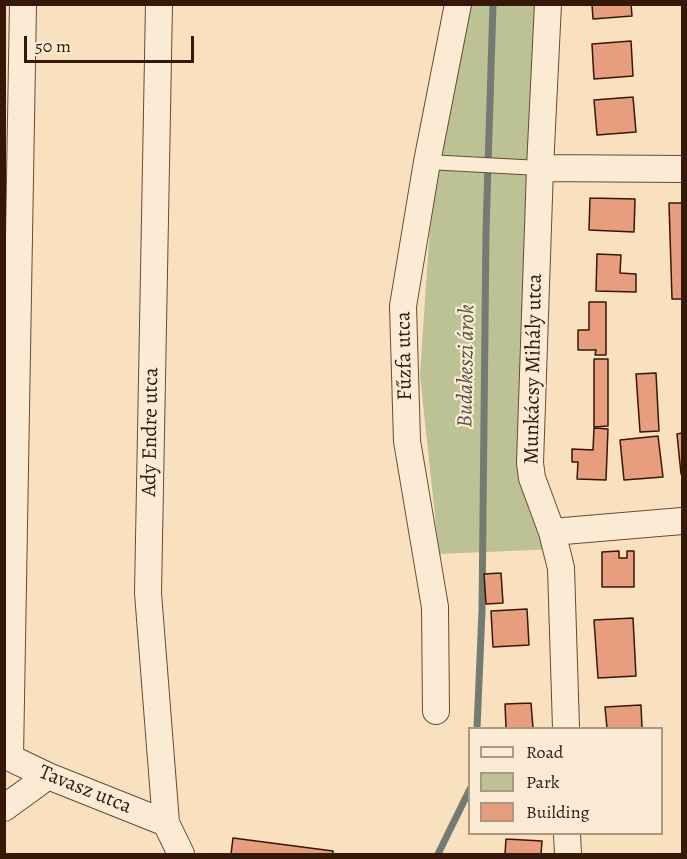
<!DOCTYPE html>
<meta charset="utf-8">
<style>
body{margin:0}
#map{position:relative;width:687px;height:859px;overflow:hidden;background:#f9e0bf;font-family:Alegreya,serif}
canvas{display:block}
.frame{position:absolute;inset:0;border:6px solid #361808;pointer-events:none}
.legend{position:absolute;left:468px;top:727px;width:195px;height:108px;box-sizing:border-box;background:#fbebd5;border:2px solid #ac9783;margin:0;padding:8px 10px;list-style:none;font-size:18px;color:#361808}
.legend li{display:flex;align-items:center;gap:12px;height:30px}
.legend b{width:30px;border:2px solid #ac9783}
.scale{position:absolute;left:24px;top:36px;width:170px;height:27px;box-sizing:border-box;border:3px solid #361808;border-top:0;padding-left:8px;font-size:18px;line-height:21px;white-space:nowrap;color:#361808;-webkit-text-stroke:4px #fbebd5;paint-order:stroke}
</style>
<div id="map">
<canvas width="687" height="859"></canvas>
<div class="frame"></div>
<ul class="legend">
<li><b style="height:8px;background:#fbebd5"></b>Road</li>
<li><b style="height:16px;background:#bcc293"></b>Park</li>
<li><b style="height:16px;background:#e89d7f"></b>Building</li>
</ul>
<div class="scale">50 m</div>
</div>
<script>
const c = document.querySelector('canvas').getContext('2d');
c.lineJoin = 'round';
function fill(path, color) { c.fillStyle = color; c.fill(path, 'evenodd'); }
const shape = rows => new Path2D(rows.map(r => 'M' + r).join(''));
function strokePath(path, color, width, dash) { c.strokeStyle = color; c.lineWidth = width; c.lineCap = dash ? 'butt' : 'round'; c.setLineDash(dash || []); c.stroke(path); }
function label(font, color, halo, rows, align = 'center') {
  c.font = font + ' Alegreya,serif'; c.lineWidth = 4.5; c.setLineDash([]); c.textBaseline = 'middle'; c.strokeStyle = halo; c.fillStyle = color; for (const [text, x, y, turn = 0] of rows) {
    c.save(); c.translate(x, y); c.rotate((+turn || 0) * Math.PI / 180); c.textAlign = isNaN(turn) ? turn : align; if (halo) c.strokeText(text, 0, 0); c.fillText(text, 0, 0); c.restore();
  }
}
fill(shape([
 [459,5,553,5,534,430,556,549,439,554,420,375,434,166]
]), '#bcc293');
strokePath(shape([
 [477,728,482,611,486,231,493,4],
 [438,854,470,789]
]), '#747b70', 7);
const building = shape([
 [592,4,631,4,632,16,593,19,592,4],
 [631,41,633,76,594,79,592,44,631,41],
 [633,97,636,132,597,135,594,100,633,97],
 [590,198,635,199,634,232,589,230,590,198],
 [669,203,682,203,682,299,672,299,669,203],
 [597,254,621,255,620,273,636,274,636,292,596,291,597,254],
 [589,302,606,302,606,355,595,355,596,350,578,350,578,330,589,330,589,302],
 [594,359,608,359,608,426,594,427,594,359],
 [656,373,659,431,640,432,636,374,656,373],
 [594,428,608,429,606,480,577,479,578,462,572,462,572,449,593,450,594,428],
 [682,433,682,474,681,474,677,434,682,433],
 [658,436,663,477,624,480,620,440,658,436],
 [619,551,619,558,627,558,627,551,634,551,634,587,602,587,602,552,619,551],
 [501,573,503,603,486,604,484,574,501,573],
 [527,609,529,645,493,647,491,611,527,609],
 [633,618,636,676,598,678,594,620,633,618],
 [531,703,533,728,506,728,505,704,531,703],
 [641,705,642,728,607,728,605,707,641,705],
 [233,838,333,851,333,854,231,854,233,838],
 [506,839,542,841,541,854,505,854,506,839]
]);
fill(building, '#e89d7f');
strokePath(building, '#361808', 1.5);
const service = shape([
 [427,162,540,168]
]);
const minor = shape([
 [159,4,148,593,166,823,181,854],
 [548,4,540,168,530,463,532,478,552,532,561,568,566,728],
 [540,168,682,169],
 [552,532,682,521],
 [436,711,435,607,407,441,403,306,427,162,458,4],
 [4,755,48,776,166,823],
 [10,757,23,4],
 [4,808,48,776],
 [567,834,568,854]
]);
strokePath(service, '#674a36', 16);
strokePath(minor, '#674a36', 28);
strokePath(service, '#fbebd5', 14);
strokePath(minor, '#fbebd5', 26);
label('21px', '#361808', '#fbebd5', [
 ["Fűzfa utca",405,356,-91],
 ["Munkácsy Mihály utca",534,369,-89],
 ["Ady Endre utca",151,432,-89],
 ["Tavasz utca",85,790,22]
]);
label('italic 22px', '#5a5245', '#fbebd5', [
 ["Budakeszi árok",467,366,-89]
]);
</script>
